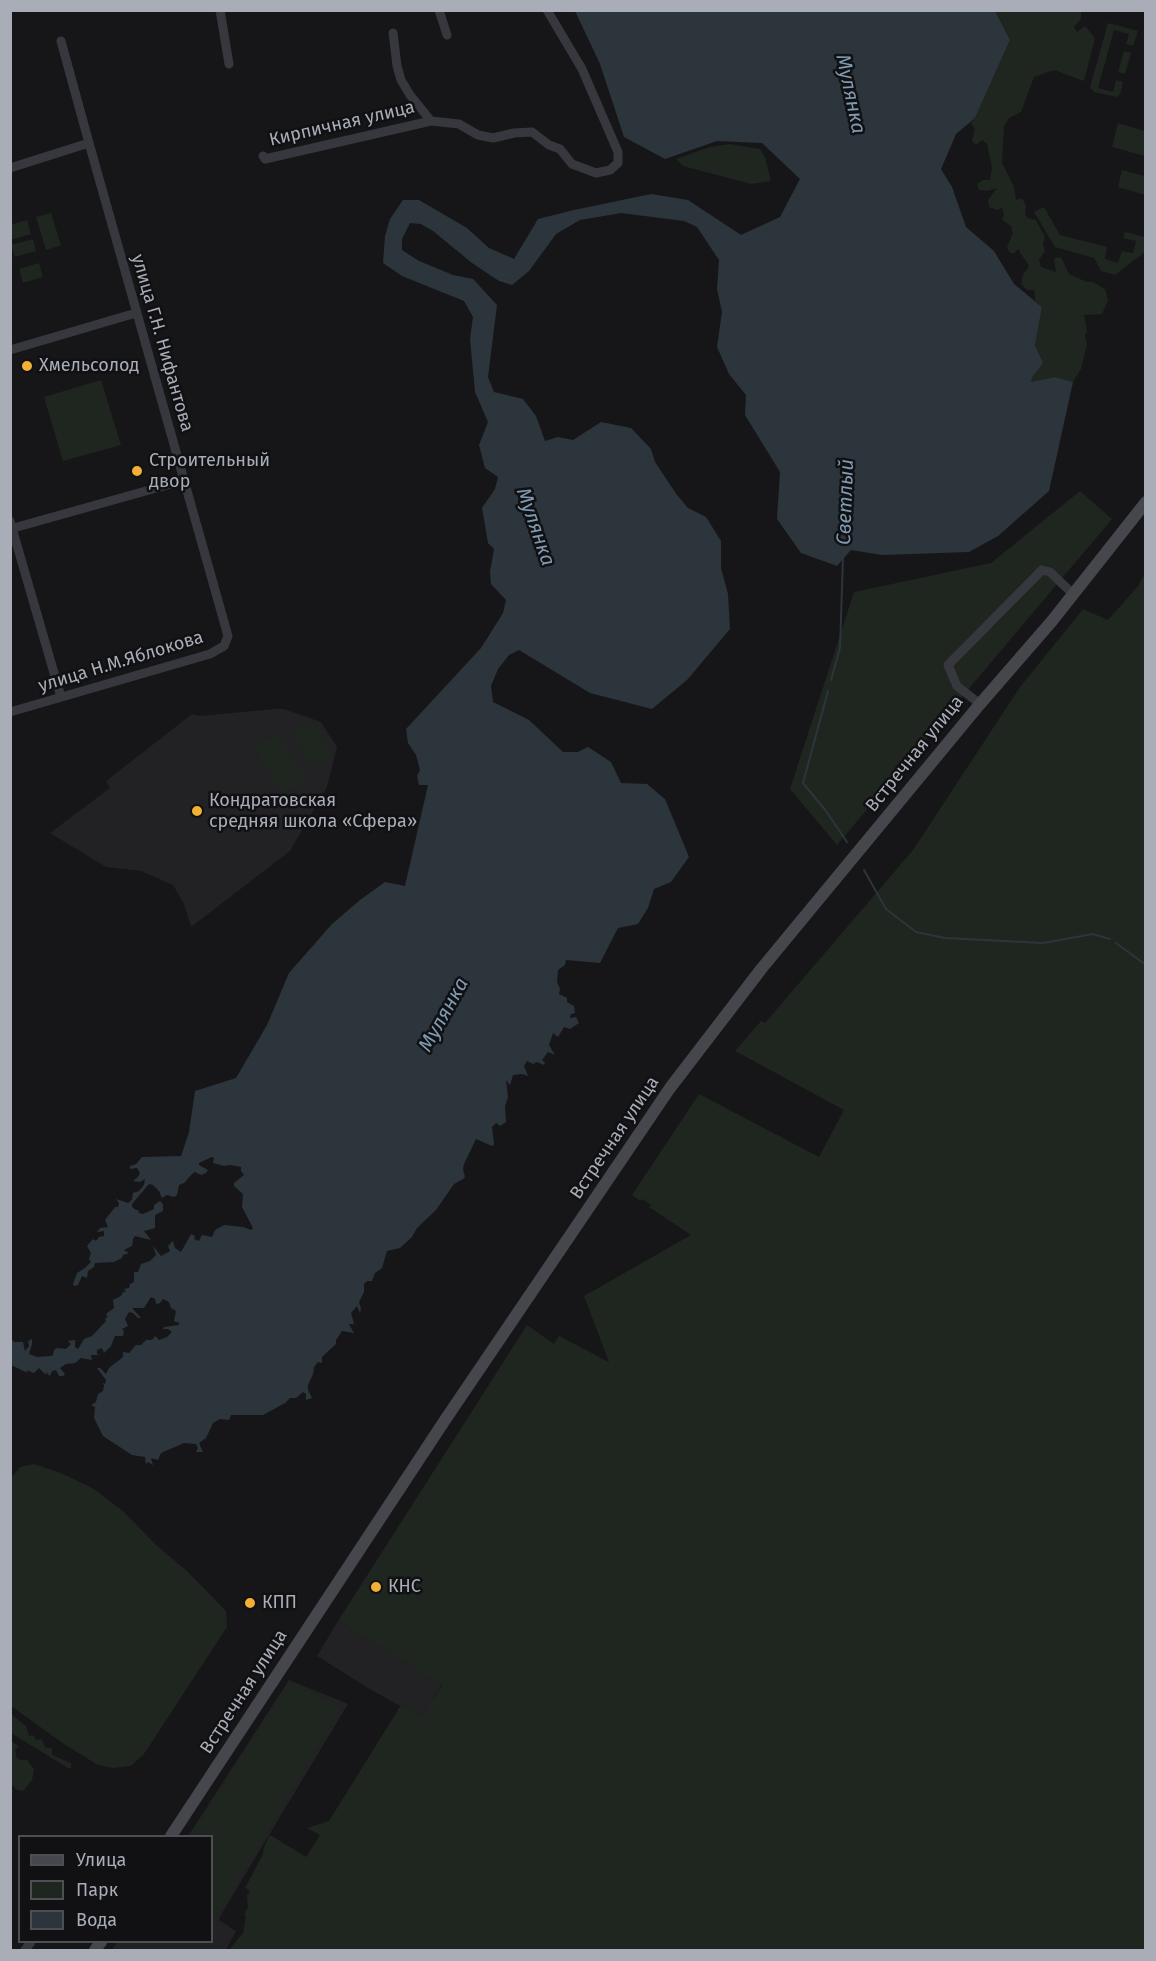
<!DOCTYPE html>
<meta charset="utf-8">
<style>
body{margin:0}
#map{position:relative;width:1156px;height:1961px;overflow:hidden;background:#161618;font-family:"Fira Sans",sans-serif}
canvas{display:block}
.frame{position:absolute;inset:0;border:12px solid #a8adb8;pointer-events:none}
.legend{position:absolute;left:18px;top:1835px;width:195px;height:108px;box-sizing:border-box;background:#111113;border:2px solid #4d4f55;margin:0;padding:8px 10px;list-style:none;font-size:18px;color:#a8adb8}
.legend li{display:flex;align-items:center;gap:12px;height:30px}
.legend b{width:30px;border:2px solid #4d4f55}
</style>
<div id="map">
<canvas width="1156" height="1961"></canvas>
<div class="frame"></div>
<ul class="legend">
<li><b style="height:8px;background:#45474d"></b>Улица</li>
<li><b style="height:16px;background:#1e261f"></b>Парк</li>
<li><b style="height:16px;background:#2c353c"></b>Вода</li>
</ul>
</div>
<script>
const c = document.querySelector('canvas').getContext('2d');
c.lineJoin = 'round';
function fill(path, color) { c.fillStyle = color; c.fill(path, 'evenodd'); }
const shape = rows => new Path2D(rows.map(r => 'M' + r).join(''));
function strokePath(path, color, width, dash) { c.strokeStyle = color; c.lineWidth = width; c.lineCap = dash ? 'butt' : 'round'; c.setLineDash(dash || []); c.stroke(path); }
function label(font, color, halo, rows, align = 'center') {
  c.font = font + ' "Fira Sans",sans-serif'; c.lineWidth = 5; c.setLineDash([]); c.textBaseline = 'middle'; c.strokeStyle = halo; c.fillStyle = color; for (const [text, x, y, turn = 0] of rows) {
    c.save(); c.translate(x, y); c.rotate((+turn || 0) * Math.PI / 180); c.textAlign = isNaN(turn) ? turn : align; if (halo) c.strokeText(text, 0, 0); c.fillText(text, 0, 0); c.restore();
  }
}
fill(shape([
 [275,709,284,709,321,722,337,747,327,787,290,851,191,927,184,904,173,885,141,871,106,867,50,833,110,788,106,781,192,714,199,716],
 [338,1621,442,1684,422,1718,368,1688,317,1656],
 [289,1680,348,1704,222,1913,219,1920,236,1931,226,1950,111,1950,118,1942,212,1942,212,1836,188,1836]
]), '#222225');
fill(shape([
 [995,11,1081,11,1081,19,1074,27,1077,32,1085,26,1095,38,1084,81,1054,70,1034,77,1021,112,1009,118,1004,126,1002,163,1014,187,1016,200,1022,198,1026,206,1025,215,1028,218,1036,220,1045,237,1043,244,1045,251,1039,260,1041,267,1056,272,1054,258,1061,257,1069,274,1087,282,1093,282,1105,289,1108,300,1102,314,1084,315,1087,331,1085,336,1087,344,1081,369,1073,382,1055,377,1031,382,1033,376,1043,363,1035,345,1042,307,1035,300,1034,290,1027,290,1021,284,1023,275,1029,266,1018,249,1014,253,1010,253,1007,247,1013,233,1011,226,1002,220,1004,215,1002,208,997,210,989,207,988,200,997,188,987,191,979,190,977,184,983,180,990,180,992,168,987,144,982,140,976,145,972,141,975,129,971,123,975,118,1010,40],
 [1108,23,1138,31,1133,46,1126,44,1129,34,1114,30,1098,88,1113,92,1116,80,1123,82,1120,94,1117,97,1094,92,1090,87],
 [1124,51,1131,53,1125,74,1118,72],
 [1118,123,1145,131,1145,156,1112,147],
 [730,144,760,149,765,157,771,181,751,184,683,166,676,159,710,147],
 [1122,170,1145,176,1145,195,1118,187],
 [1044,207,1060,235,1107,247,1105,259,1118,263,1122,251,1133,253,1136,241,1123,238,1125,232,1145,237,1145,252,1115,275,1101,271,1094,258,1055,247,1034,212],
 [51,213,61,245,46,250,36,217],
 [27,220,31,234,11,240,11,225],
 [33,239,36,251,15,257,11,245],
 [39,263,43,277,23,283,19,269],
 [101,380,121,445,63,461,44,397],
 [1080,491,1112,519,837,845,790,789,854,592,991,563],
 [1145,573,1145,1950,229,1950,243,1933,246,1916,244,1915,248,1907,247,1895,250,1891,245,1888,262,1856,265,1844,270,1835,306,1857,320,1835,307,1828,329,1821,401,1705,422,1717,442,1685,338,1621,527,1325,554,1344,559,1336,609,1362,584,1296,691,1235,649,1207,651,1205,642,1199,640,1201,632,1195,699,1094,819,1157,844,1110,735,1051,761,1021,765,1023,913,850,1020,687,1083,609,1108,620,1138,586],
 [312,722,331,755,312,766,292,734],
 [277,733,306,780,282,795,254,747],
 [34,1464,61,1473,94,1489,124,1512,156,1545,187,1571,226,1611,227,1627,144,1754,131,1766,113,1768,98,1765,64,1744,11,1706,11,1478,20,1467],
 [290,1683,342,1707,215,1917,212,1915,212,1836,191,1836],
 [11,1714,26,1726,29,1736,33,1735,36,1740,42,1739,45,1748,52,1748,52,1755,71,1763,71,1768,68,1768,11,1733],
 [11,1741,19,1746,15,1750,17,1758,21,1760,27,1760,34,1769,32,1780,23,1791,17,1790,11,1784]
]), '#1e261f');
fill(shape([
 [575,11,995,11,1010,40,975,118,956,134,941,169,952,187,966,227,994,251,1014,284,1042,307,1035,345,1043,363,1033,376,1031,382,1055,377,1073,382,1049,491,998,536,969,552,882,555,851,550,837,566,801,553,777,519,780,472,745,415,746,395,729,374,717,347,722,312,717,289,719,260,697,227,684,221,621,213,580,220,556,234,529,271,512,285,499,281,472,263,433,231,421,224,410,223,402,239,402,250,419,261,453,275,473,279,497,305,488,377,494,392,523,399,536,416,545,441,558,437,573,440,601,422,631,428,651,449,655,462,677,495,688,508,706,517,721,541,721,568,728,594,730,629,687,680,652,709,590,693,519,650,509,655,498,669,491,686,493,702,529,720,563,752,578,752,588,747,611,762,621,783,647,784,665,799,689,857,671,882,654,889,648,908,638,924,618,928,600,963,566,960,565,965,558,970,557,982,560,989,559,994,567,998,567,1002,574,1006,575,1013,571,1014,570,1018,576,1017,579,1023,570,1029,564,1027,558,1037,553,1033,549,1045,555,1055,548,1052,542,1060,545,1063,544,1065,537,1062,533,1064,527,1061,524,1066,528,1076,522,1074,513,1075,510,1085,506,1080,508,1097,505,1106,506,1122,500,1126,496,1123,492,1127,494,1144,492,1146,476,1139,464,1164,463,1169,465,1177,463,1179,454,1184,436,1210,417,1228,412,1237,400,1248,387,1251,382,1268,375,1273,372,1281,367,1281,364,1284,364,1292,359,1302,361,1309,360,1313,357,1306,351,1313,354,1324,349,1324,354,1333,342,1331,336,1340,336,1344,322,1357,322,1363,318,1362,314,1367,313,1374,308,1385,308,1390,312,1398,306,1400,306,1394,303,1392,296,1398,290,1398,285,1403,263,1415,231,1415,229,1420,220,1419,213,1423,206,1438,199,1443,203,1452,196,1452,198,1448,196,1444,184,1443,161,1453,158,1460,151,1458,153,1465,148,1462,146,1464,145,1457,132,1455,103,1436,94,1418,95,1407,91,1405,96,1402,98,1394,103,1391,104,1385,102,1383,105,1384,106,1380,97,1368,100,1368,106,1374,109,1368,123,1357,123,1352,129,1353,136,1345,141,1345,146,1340,152,1340,155,1336,159,1340,167,1337,172,1332,168,1329,163,1329,164,1327,179,1325,179,1323,174,1321,176,1311,171,1308,169,1302,163,1299,160,1303,156,1304,155,1299,151,1297,144,1308,132,1308,141,1318,138,1318,133,1313,129,1312,125,1319,128,1326,122,1329,124,1331,123,1336,115,1336,111,1346,104,1353,102,1348,97,1350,97,1354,100,1355,91,1355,92,1360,81,1358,75,1363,66,1364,60,1368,65,1374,63,1376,59,1376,56,1370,52,1371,50,1376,46,1372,46,1375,39,1368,34,1373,26,1370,28,1373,11,1365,11,1338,14,1342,23,1342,25,1351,29,1346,28,1341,32,1339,32,1344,29,1354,37,1357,51,1356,53,1355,54,1350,57,1348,66,1349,71,1344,68,1341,75,1340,75,1347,78,1349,84,1339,92,1336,106,1321,105,1319,108,1316,106,1316,107,1313,114,1308,113,1300,121,1296,123,1292,126,1292,124,1289,129,1288,130,1284,134,1282,134,1272,138,1272,141,1264,150,1261,156,1255,153,1246,161,1256,170,1251,168,1246,173,1241,175,1248,181,1252,191,1234,195,1236,194,1239,199,1241,202,1235,212,1237,215,1230,224,1225,243,1227,251,1230,253,1228,242,1207,243,1194,234,1186,234,1183,244,1175,241,1171,241,1167,230,1165,224,1166,213,1163,214,1158,212,1157,199,1163,199,1165,208,1170,206,1173,201,1175,195,1172,192,1174,184,1183,179,1185,177,1195,174,1197,167,1195,162,1198,159,1191,153,1185,149,1184,132,1204,132,1207,136,1210,138,1210,139,1213,143,1214,154,1209,154,1205,160,1201,163,1204,163,1211,155,1215,155,1228,144,1231,151,1240,135,1236,133,1239,132,1246,124,1250,129,1253,123,1255,122,1258,114,1262,95,1263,94,1267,88,1271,87,1278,82,1276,78,1285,74,1286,73,1284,77,1273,85,1268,91,1262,89,1259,91,1253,87,1246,93,1239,96,1241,99,1237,104,1236,104,1231,97,1232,100,1228,108,1227,105,1220,115,1207,118,1207,119,1203,116,1199,128,1203,132,1200,133,1193,139,1191,144,1185,145,1179,140,1182,133,1181,138,1177,140,1173,137,1168,130,1169,130,1166,136,1164,142,1157,181,1156,189,1132,195,1091,236,1078,267,1025,289,973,332,924,360,900,385,882,405,886,428,785,419,785,417,776,420,770,416,755,408,743,406,729,481,648,503,613,506,600,491,584,490,572,494,549,488,543,482,508,495,489,498,477,485,468,479,445,488,422,475,392,470,339,473,317,464,301,402,276,383,263,385,236,390,219,403,200,419,200,467,228,489,248,514,259,538,219,574,210,651,194,688,200,741,235,780,217,800,179,762,143,717,141,665,159,624,137,600,64]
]), '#2c353c');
strokePath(shape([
 [831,680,840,648,843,558],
 [828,691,803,783,826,811,847,842],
 [864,870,886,909,916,932,945,938,1043,943,1093,934,1110,939],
 [1116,943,1146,965]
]), '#2c353c', 2);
strokePath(shape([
 [220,10,229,64],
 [439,10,447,35],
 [393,33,397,66,401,80,410,95,431,121],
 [61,41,89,143],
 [263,156,265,159,431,121,459,124,478,135,493,138,514,133,532,132,549,145,560,149,572,164,596,173,610,170,618,163,618,152,582,69,547,10],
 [10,168,89,143,228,636,224,646,210,654,10,712],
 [10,350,136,313],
 [10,521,61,697],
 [10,529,185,480],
 [980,704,957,686,948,665,1042,570,1050,572,1073,594],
 [25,1950,31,1942]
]), '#37383d', 9);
strokePath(shape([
 [171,1836,445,1420,670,1088,762,968,980,704,1052,621,1146,502],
 [95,1950,101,1942]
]), '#45474d', 12);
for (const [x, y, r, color] of [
 [27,366,6,"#f2b134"],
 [137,471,6,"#f2b134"],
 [197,811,6,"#f2b134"],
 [376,1587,6,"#f2b134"],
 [250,1603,6,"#f2b134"]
]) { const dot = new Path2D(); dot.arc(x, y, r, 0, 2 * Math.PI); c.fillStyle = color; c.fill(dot); strokePath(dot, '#111113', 2); }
label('18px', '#a8adb8', '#111113', [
 ["Кирпичная улица",342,124,-13],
 ["улица Г.Н. Нифантова",162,343,74],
 ["улица Н.М.Яблокова",121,662,-17],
 ["Встречная улица",915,754,-51],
 ["Встречная улица",615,1138,-56],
 ["Встречная улица",244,1692,-57]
]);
label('18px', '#a8adb8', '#111113', [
 ["Хмельсолод",39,366],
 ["Строительный",149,461],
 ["двор",149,482],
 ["Кондратовская",209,801],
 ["средняя школа «Сфера»",209,822],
 ["КНС",388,1587],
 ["КПП",262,1603]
], 'left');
label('italic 20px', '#7f9bb3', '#111113', [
 ["Мулянка",850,94,78],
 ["Светлый",846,502,-88],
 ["Мулянка",535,527,71],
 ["Мулянка",444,1015,-61]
]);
</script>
